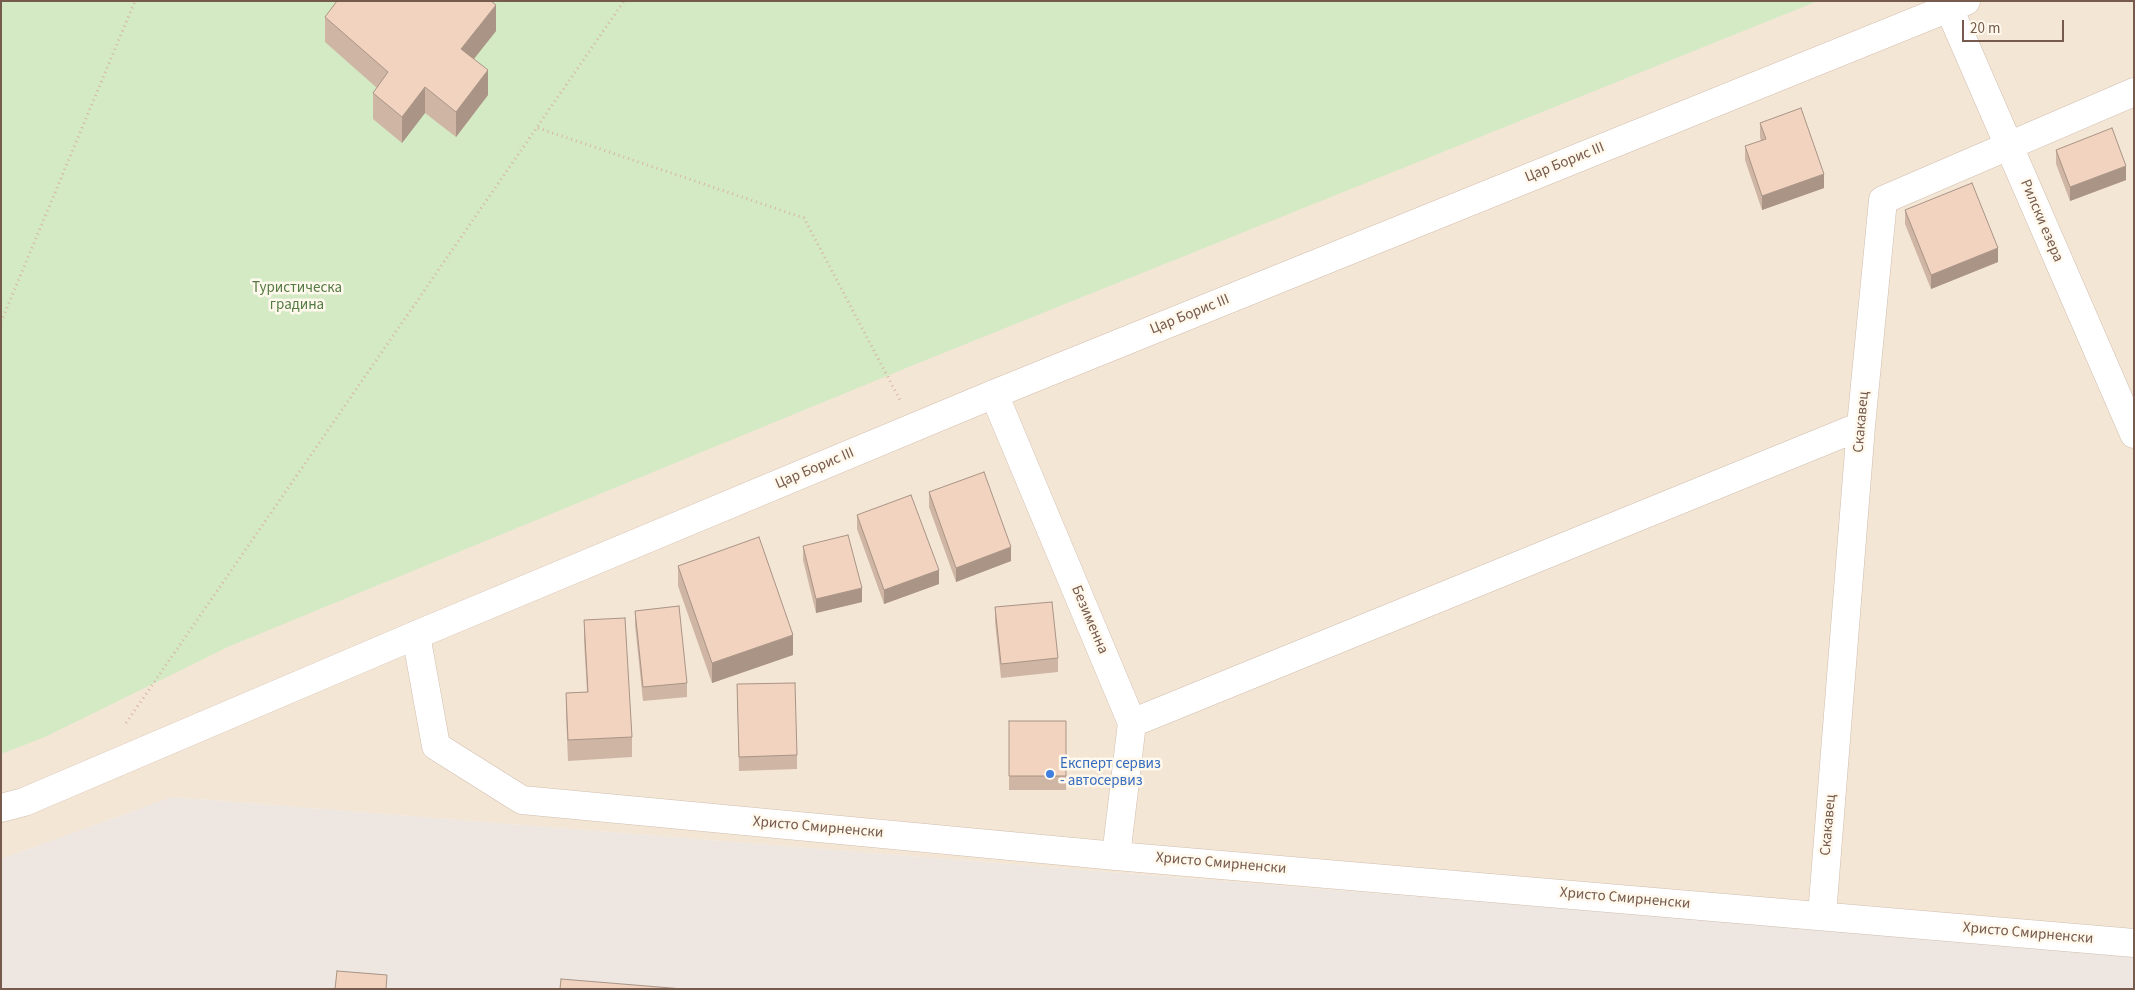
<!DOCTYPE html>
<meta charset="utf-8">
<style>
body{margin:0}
#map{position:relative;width:2135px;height:990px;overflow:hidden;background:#fcf4e7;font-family:"Source Sans 3",sans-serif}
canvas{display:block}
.frame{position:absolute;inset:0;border:2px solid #765a4b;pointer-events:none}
.scale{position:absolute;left:1962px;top:20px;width:102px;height:22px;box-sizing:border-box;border:2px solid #765a4b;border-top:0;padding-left:6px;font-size:15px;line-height:18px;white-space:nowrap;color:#765a4b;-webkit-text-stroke:4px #fff8ed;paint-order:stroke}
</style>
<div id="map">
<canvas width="2135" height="990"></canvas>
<div class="frame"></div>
<div class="scale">20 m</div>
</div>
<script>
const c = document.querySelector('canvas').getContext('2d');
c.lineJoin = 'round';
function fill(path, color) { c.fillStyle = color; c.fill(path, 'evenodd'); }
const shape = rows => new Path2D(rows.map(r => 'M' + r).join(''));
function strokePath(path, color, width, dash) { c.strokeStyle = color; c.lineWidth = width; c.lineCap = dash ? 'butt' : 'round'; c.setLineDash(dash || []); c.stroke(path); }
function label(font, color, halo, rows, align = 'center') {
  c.font = font + ' "Source Sans 3",sans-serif'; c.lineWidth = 5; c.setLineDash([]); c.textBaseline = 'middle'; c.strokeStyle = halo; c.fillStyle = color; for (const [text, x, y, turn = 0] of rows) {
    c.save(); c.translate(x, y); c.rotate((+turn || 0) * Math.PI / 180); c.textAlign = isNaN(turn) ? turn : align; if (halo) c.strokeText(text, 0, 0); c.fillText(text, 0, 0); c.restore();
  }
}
fill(shape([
 [1790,1,2134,1,2134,954,172,797,1,859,1,740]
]), '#f4e6d5');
fill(shape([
 [172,797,2134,954,2134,989,1,989,1,859]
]), '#ede6e1');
fill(shape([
 [1,1,1818,1,921,362,230,646,45,737,1,754]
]), '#d4eac5');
const street = shape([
 [1949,8,2134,434],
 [994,394,1132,723,1116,856],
 [416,635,436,746,522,800,1116,856,2134,943],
 [1132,723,1861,426],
 [1822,915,1861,426,1883,200,2134,92]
]);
const secondary = shape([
 [1,808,24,802,416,635,994,394,1966,1]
]);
strokePath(street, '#d0beaf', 29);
strokePath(secondary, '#d3bead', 29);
strokePath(shape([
 [538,128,804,218,900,400],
 [1,322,135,1],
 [126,723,624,1]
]), '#d6b6a2', 3, [1, 4]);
strokePath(street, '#fff', 28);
strokePath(secondary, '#fff', 28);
fill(shape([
 [325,17,496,31,474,59,488,95,456,137,425,113,402,143,373,119,373,93,377,88,325,42],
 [1760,123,1824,188,1762,210,1745,160,1745,146,1761,141,1760,137],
 [2056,150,2126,180,2070,201,2056,164],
 [1905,210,1998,262,1931,289,1905,224],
 [929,492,1011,561,956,582,929,507],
 [857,515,939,584,884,604,857,529],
 [803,546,862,602,816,613,803,560],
 [678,566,793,655,712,683,678,586],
 [995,607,1058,658,1058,672,1001,678,995,622],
 [635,611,687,683,687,697,643,701,635,625],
 [584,620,632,737,632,757,568,761,566,713,566,693,587,692,584,641],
 [737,684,797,755,797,769,739,771],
 [1009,721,1066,721,1066,790,1009,790]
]), '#cfb5a4');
fill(shape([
 [496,5,496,31,461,75,461,49],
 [488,70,488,95,456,137,456,112],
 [425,87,425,113,402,143,402,117],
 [2126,166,2126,180,2070,201,2070,187],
 [1824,174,1824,188,1762,210,1762,196],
 [1998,248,1998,262,1931,289,1931,275],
 [1011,547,1011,561,956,582,956,568],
 [939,570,939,584,884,604,884,590],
 [862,588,862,602,816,613,816,599],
 [793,635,793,655,712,683,712,663]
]), '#a99486');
const building = shape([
 [337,1,491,1,496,5,461,49,488,70,456,112,425,87,402,117,373,93,388,72,325,17,337,1],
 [1801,108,1824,174,1762,196,1745,146,1766,139,1760,123,1801,108],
 [2112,128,2126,166,2070,187,2056,150,2112,128],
 [1972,183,1998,248,1931,275,1905,210,1972,183],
 [984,472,1011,547,956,568,929,492,984,472],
 [911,495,939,570,884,590,857,515,911,495],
 [848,535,862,588,816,599,803,546,848,535],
 [759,537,793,635,712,663,678,566,759,537],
 [1052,602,1058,658,1001,664,995,607,1052,602],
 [679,606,687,683,643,687,635,611,679,606],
 [625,618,632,737,568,740,566,693,588,692,584,620,625,618],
 [795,683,797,755,739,757,737,684,795,683],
 [1009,721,1066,721,1066,776,1009,776,1009,721],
 [337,971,387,975,386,989,335,989,337,971],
 [561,979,683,989,560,989,561,979]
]);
fill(building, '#f1d3bf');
strokePath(building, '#a99486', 1);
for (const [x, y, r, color] of [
 [1050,774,5,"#3f7fe0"]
]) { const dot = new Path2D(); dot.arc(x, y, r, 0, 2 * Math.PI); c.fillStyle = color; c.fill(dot); strokePath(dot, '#fff8ed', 2); }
label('15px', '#765a4b', '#fff8ed', [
 ["Цар Борис III",1565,163,-22],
 ["Рилски езера",2041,221,67],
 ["Цар Борис III",1190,315,-22],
 ["Скакавец",1862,422,-85],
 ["Цар Борис III",815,469,-23],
 ["Безименна",1089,620,67],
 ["Скакавец",1829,825,-85],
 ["Христо Смирненски",818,828,5],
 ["Христо Смирненски",1221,864,5],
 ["Христо Смирненски",1625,899,5],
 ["Христо Смирненски",2028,934,5]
]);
label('15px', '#547b43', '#fff8ed', [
 ["Туристическа",297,289],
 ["градина",297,306]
]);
label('15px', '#366cbe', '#fff8ed', [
 ["Експерт сервиз",1060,765],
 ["- автосервиз",1060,782]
], 'left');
</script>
